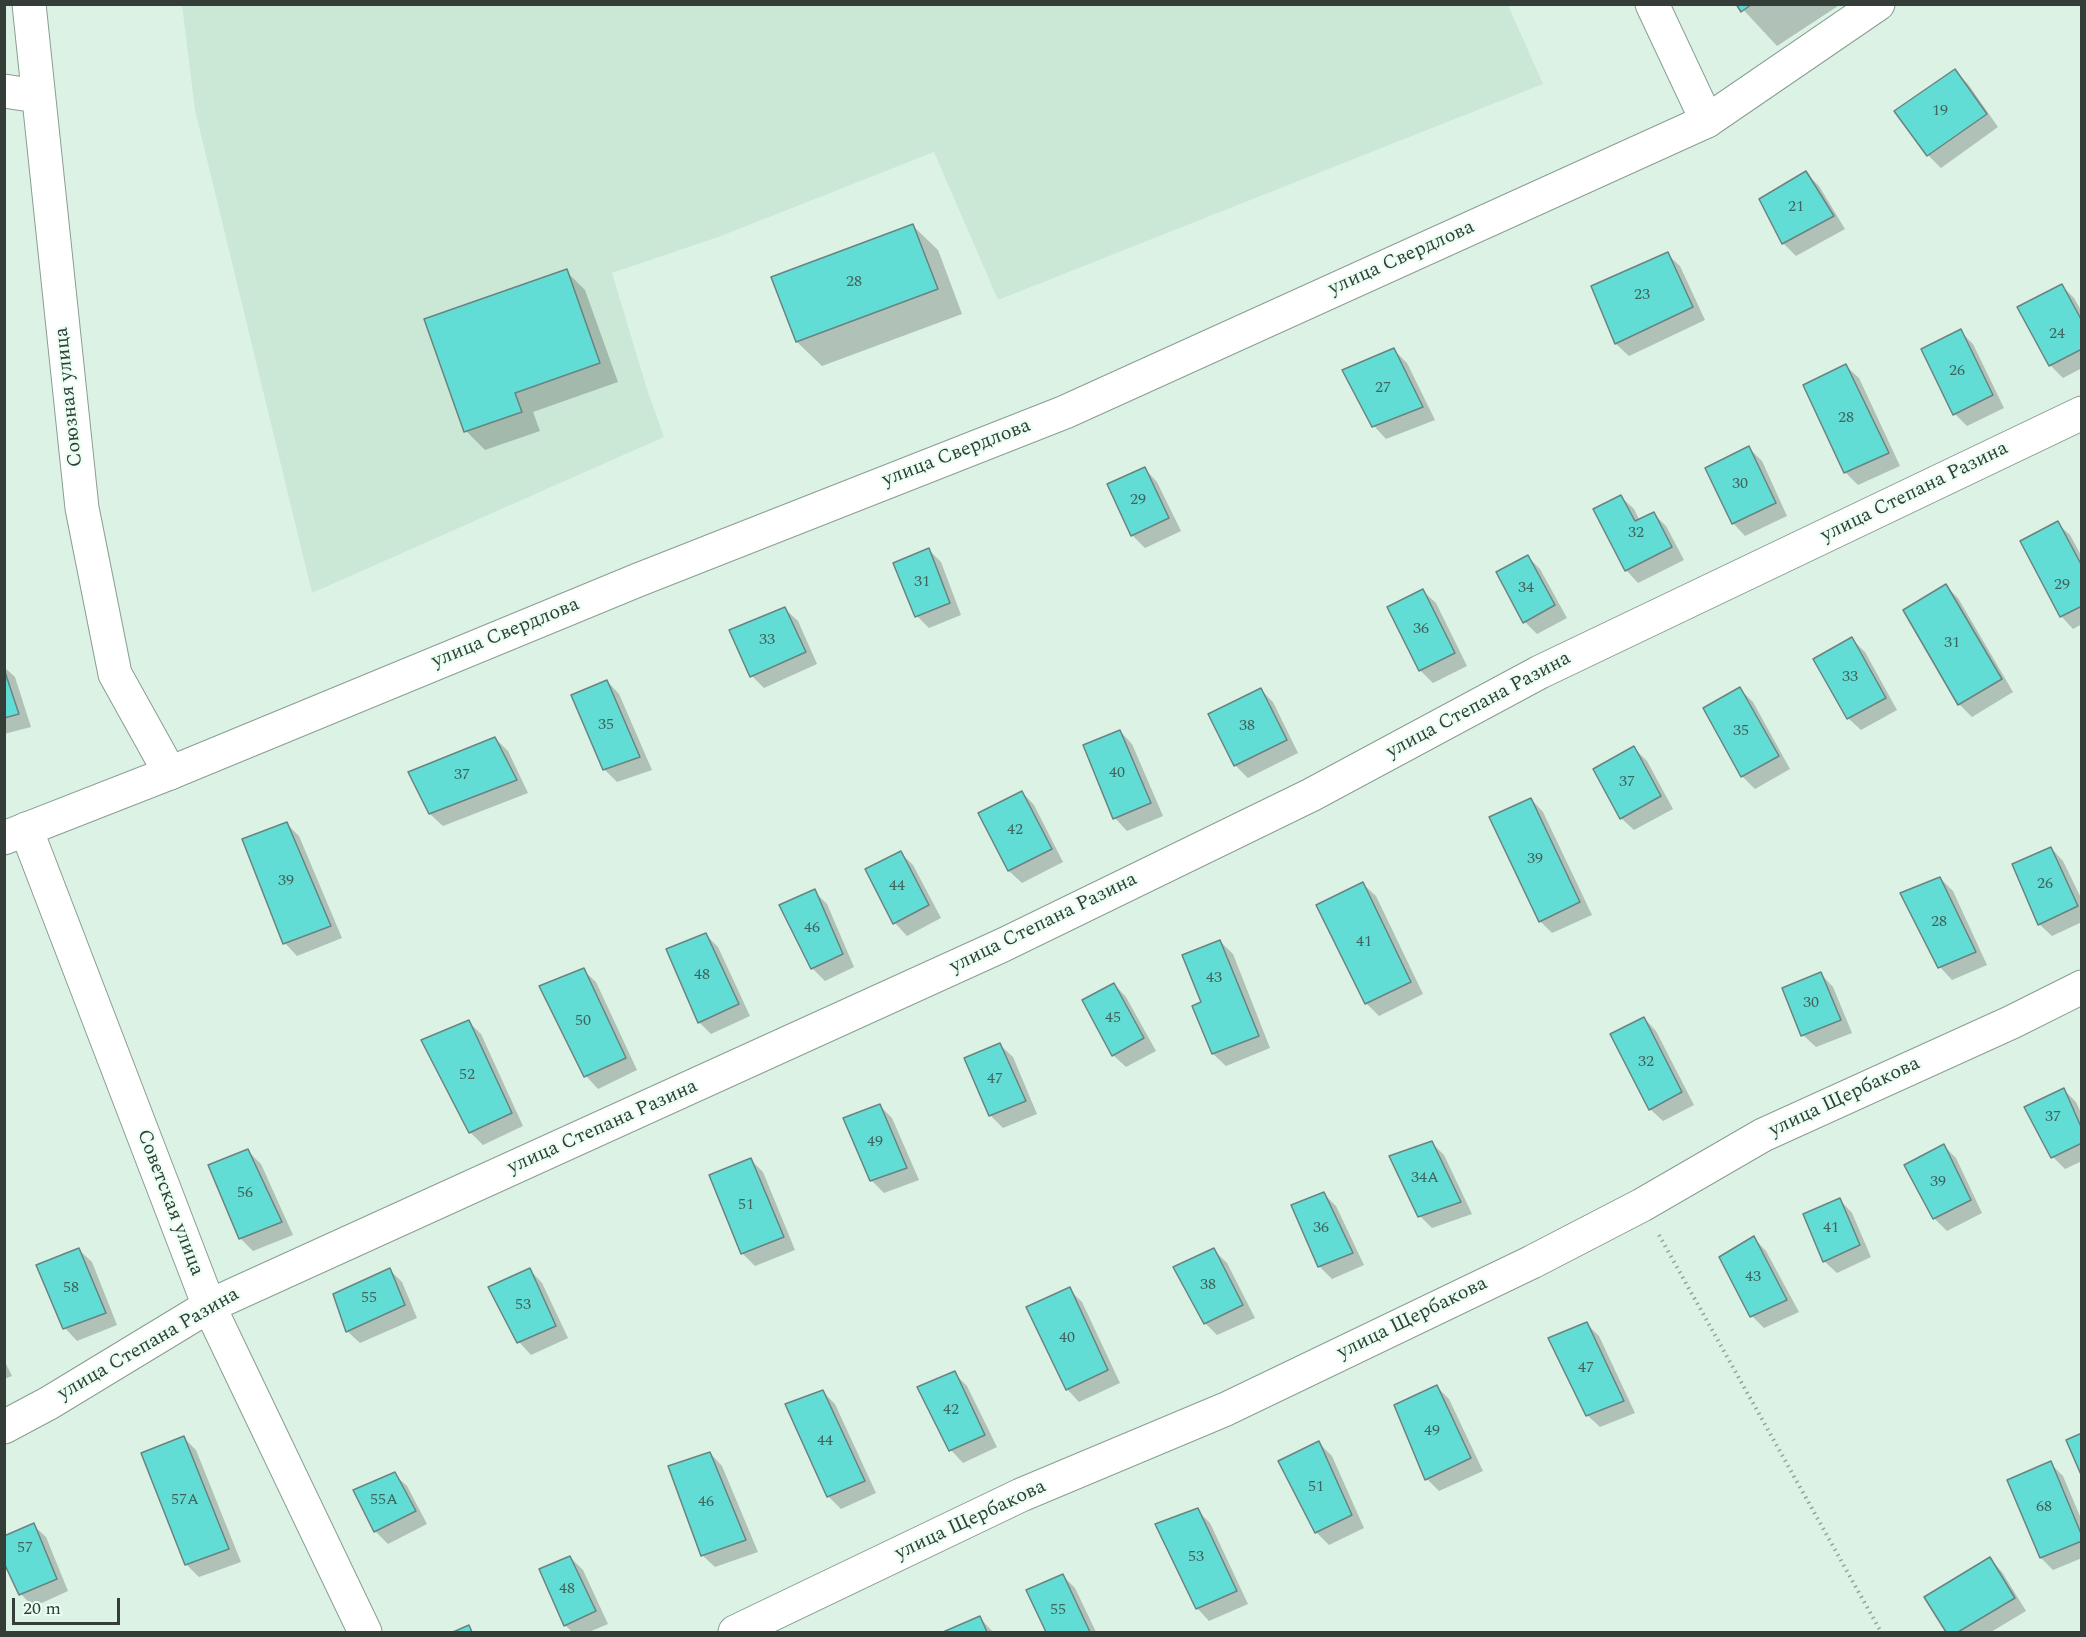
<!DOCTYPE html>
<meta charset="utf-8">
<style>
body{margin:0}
#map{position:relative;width:2086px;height:1637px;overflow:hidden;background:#dcf2e5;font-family:Spectral,serif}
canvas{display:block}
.frame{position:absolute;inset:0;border:6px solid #343d38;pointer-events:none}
.scale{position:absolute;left:12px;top:1598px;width:108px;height:27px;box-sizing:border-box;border:3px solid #343d38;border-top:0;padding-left:8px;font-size:18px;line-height:21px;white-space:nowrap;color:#343d38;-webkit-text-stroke:4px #e9fff2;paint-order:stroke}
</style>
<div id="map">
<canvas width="2086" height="1637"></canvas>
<div class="frame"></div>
<div class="scale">20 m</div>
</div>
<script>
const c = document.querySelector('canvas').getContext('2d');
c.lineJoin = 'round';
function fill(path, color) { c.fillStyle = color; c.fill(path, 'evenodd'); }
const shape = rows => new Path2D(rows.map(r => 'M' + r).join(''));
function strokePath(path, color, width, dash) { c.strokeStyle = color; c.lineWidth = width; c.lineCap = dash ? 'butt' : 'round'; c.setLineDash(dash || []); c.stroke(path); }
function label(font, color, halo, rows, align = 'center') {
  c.font = font + ' Spectral,serif'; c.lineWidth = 4.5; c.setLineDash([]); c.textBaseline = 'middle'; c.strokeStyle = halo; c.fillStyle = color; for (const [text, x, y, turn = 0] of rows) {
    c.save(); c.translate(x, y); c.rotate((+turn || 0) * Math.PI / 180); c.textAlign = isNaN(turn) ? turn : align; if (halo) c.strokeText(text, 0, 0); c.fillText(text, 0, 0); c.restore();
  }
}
fill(shape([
 [182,5,1508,5,1543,84,998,300,934,152,721,236,612,273,646,386,664,437,312,593,195,110]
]), '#cbe8d7');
fill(shape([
 [1738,4,1841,4,1777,46],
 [1955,71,1968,84,1998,127,1941,168,1928,155,1896,111],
 [1806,173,1819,186,1845,229,1796,256,1783,243],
 [913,226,938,250,962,314,822,366,797,342],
 [1667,254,1680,266,1705,320,1629,356,1616,344,1593,286],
 [566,271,585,290,618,382,533,412,540,431,485,450,466,431],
 [2061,285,2074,298,2082,312,2082,368,2063,378,2050,365,2019,307],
 [1960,331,1973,344,2004,408,1967,426,1955,414],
 [1394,350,1407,363,1435,420,1386,439,1374,426,1344,371],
 [1846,366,1859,378,1900,466,1858,485,1846,473,1805,386],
 [1749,448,1762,461,1787,516,1745,536,1733,523],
 [1145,469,1157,482,1181,531,1145,548,1132,535],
 [1621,497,1634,509,1640,521,1654,514,1666,526,1684,560,1638,583,1626,570],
 [2057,523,2070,535,2082,557,2082,624,2073,629,2061,616],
 [928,549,941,562,961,615,929,628,917,616],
 [1528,557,1540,569,1567,618,1537,634,1525,622],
 [1946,586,1958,598,2013,692,1972,717,1959,704],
 [1423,591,1436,603,1467,666,1433,683,1420,670],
 [785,609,798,621,817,664,764,688,752,676],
 [1852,639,1865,652,1897,710,1861,730,1848,718],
 [4,667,15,677,31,727,4,734],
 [607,681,619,694,652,770,617,782,604,769],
 [1740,689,1753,702,1790,769,1755,789,1742,776],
 [1261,690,1273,702,1298,753,1248,778,1235,765],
 [1120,731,1132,744,1163,816,1127,831,1115,818,1084,746],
 [495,738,508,751,528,793,443,826,430,814],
 [1634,748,1647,761,1673,809,1634,830,1621,818],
 [1022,792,1034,805,1063,862,1022,883,1009,871,980,813],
 [1531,799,1543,812,1592,915,1552,933,1540,921],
 [287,824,299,836,342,938,297,956,285,943],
 [2051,848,2063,861,2082,900,2082,922,2052,936,2039,924],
 [900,852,913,865,941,918,907,936,895,923,867,870],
 [1940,878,1953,891,1987,965,1952,980,1940,967,1902,894],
 [1363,884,1376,896,1423,994,1379,1016,1366,1003],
 [814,891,827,904,854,967,825,981,812,968],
 [705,934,718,947,750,1016,711,1034,699,1022],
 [1220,941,1233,954,1270,1048,1226,1066,1213,1054,1203,1003],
 [583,970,596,982,637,1070,598,1089,586,1076],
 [1821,974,1833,987,1852,1033,1816,1047,1803,1035],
 [1114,984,1126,997,1156,1051,1126,1067,1113,1055],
 [1644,1018,1656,1031,1694,1105,1663,1121,1650,1109],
 [469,1022,481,1034,523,1126,483,1145,470,1132],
 [1000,1045,1013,1057,1037,1114,1003,1128,991,1116,966,1059],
 [2064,1090,2076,1102,2082,1115,2082,1161,2065,1169,2053,1157],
 [880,1106,892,1118,919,1180,884,1193,871,1180],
 [1431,1142,1444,1155,1472,1214,1432,1228,1420,1216],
 [1944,1146,1956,1158,1982,1213,1947,1231,1934,1218],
 [248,1151,261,1164,293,1235,253,1251,240,1238],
 [751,1160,763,1172,795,1250,755,1266,743,1254,711,1176],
 [1323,1193,1336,1206,1364,1265,1332,1279,1319,1266],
 [1840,1200,1852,1213,1871,1257,1837,1273,1824,1261],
 [1754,1238,1766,1251,1799,1312,1764,1328,1752,1316],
 [79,1250,92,1262,117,1325,77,1341,65,1328],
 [1214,1250,1227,1263,1255,1318,1217,1335,1205,1323],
 [390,1270,402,1282,417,1318,360,1343,347,1331],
 [530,1270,542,1283,568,1338,531,1355,519,1342,490,1288],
 [1069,1289,1082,1302,1120,1383,1079,1402,1067,1389],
 [1587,1324,1599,1336,1635,1413,1600,1427,1587,1415],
 [4,1360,12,1376,4,1379],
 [954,1373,967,1386,997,1447,963,1463,951,1450],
 [1437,1387,1449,1399,1483,1471,1439,1491,1427,1479],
 [823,1392,835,1404,876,1493,841,1509,828,1496],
 [183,1437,196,1450,241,1562,199,1577,187,1565,143,1454],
 [1319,1443,1332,1456,1364,1528,1329,1545,1316,1532],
 [710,1453,722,1466,758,1552,715,1567,702,1555],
 [2050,1463,2063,1476,2082,1521,2082,1558,2053,1570,2041,1558],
 [394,1474,407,1486,427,1524,388,1544,375,1531],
 [1197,1510,1210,1523,1248,1604,1209,1621,1197,1608],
 [33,1525,46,1537,68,1591,33,1607,21,1594,4,1559],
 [570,1557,583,1570,608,1624,589,1632,572,1632,565,1625],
 [1990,1559,2002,1572,2026,1611,1991,1632,1948,1632,1926,1598],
 [1062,1575,1075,1588,1096,1632,1048,1632,1028,1591],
 [980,1618,993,1632,946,1632]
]), '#0003');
const building = shape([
 [1736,4,1752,4,1741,12,1736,4],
 [1955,69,1987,114,1927,156,1894,111,1955,69],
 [1806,171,1834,216,1782,244,1759,199,1806,171],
 [913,224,938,289,796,342,771,277,913,224],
 [1668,252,1693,307,1615,344,1591,286,1668,252],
 [567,269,600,363,515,393,522,412,464,432,424,319,567,269],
 [2062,284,2082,321,2082,349,2049,366,2017,307,2062,284],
 [1961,329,1993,395,1953,415,1921,349,1961,329],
 [1394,348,1423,407,1372,427,1342,370,1394,348],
 [1846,364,1889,453,1844,473,1803,385,1846,364],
 [1749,446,1776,503,1732,524,1705,468,1749,446],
 [1145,467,1169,518,1131,536,1107,484,1145,467],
 [1621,495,1635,521,1654,512,1672,547,1625,571,1593,509,1621,495],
 [2058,521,2082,566,2082,606,2060,617,2020,541,2058,521],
 [929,548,950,603,915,617,893,563,929,548],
 [1528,555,1555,605,1523,623,1496,572,1528,555],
 [1946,584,2002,679,1958,705,1903,610,1946,584],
 [1423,589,1455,653,1419,671,1387,607,1423,589],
 [785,607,806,652,750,677,729,630,785,607],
 [1852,637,1886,698,1847,719,1813,659,1852,637],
 [4,669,19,714,4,718,4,669],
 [607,680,640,757,603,770,571,695,607,680],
 [1740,687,1779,756,1741,777,1703,708,1740,687],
 [1261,688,1287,740,1234,766,1208,714,1261,688],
 [1120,730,1151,803,1113,819,1083,745,1120,730],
 [495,737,517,780,429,814,408,772,495,737],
 [1634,746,1661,796,1620,819,1593,769,1634,746],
 [1022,791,1052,849,1008,871,978,813,1022,791],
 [1531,798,1580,902,1539,922,1489,817,1531,798],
 [287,822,331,926,283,944,242,839,287,822],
 [2051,847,2078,906,2038,925,2012,864,2051,847],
 [901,851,929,905,893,924,865,869,901,851],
 [1940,877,1976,952,1938,968,1900,893,1940,877],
 [1363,882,1411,982,1365,1004,1316,905,1363,882],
 [815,889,843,954,811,969,779,905,815,889],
 [706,933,739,1004,698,1023,666,949,706,933],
 [1220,940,1259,1036,1212,1054,1192,1006,1201,1002,1182,955,1220,940],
 [584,968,626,1058,584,1077,539,986,584,968],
 [1821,972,1841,1020,1801,1036,1782,988,1821,972],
 [1114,983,1144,1038,1112,1056,1082,1000,1114,983],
 [1644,1017,1682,1092,1649,1110,1610,1034,1644,1017],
 [469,1020,512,1113,469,1133,421,1040,469,1020],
 [1000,1043,1026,1101,989,1116,964,1058,1000,1043],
 [2064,1088,2082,1129,2082,1143,2051,1158,2024,1107,2064,1088],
 [880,1104,907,1168,870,1181,843,1118,880,1104],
 [1432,1141,1461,1202,1418,1217,1389,1156,1432,1141],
 [1944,1144,1971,1200,1933,1219,1904,1165,1944,1144],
 [248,1149,282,1222,239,1239,208,1165,248,1149],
 [751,1158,784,1237,741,1254,709,1175,751,1158],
 [1324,1192,1353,1253,1318,1267,1291,1205,1324,1192],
 [1840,1198,1860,1245,1823,1262,1803,1214,1840,1198],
 [1754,1236,1787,1300,1750,1317,1719,1257,1754,1236],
 [79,1248,106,1313,63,1329,36,1265,79,1248],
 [1214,1248,1243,1305,1204,1324,1173,1267,1214,1248],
 [390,1268,405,1305,346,1332,333,1294,390,1268],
 [530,1268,556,1326,517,1343,488,1287,530,1268],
 [1070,1287,1108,1370,1066,1390,1026,1307,1070,1287],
 [1587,1322,1624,1401,1586,1416,1548,1338,1587,1322],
 [955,1371,985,1435,949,1451,917,1387,955,1371],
 [1437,1385,1471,1458,1425,1480,1394,1405,1437,1385],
 [823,1390,865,1481,827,1497,785,1404,823,1390],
 [2082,1433,2082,1477,2066,1440,2082,1433],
 [184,1436,229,1549,185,1565,141,1453,184,1436],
 [1319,1441,1352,1515,1315,1533,1278,1461,1319,1441],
 [710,1452,746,1540,701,1556,668,1466,710,1452],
 [2051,1461,2082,1536,2082,1541,2040,1558,2007,1480,2051,1461],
 [395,1472,416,1511,374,1532,353,1490,395,1472],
 [1198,1508,1237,1591,1196,1609,1155,1524,1198,1508],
 [34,1523,57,1579,19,1595,4,1563,4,1536,34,1523],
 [570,1556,596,1611,564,1626,539,1569,570,1556],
 [1990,1557,2015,1598,1958,1632,1946,1632,1924,1597,1990,1557],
 [1063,1574,1090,1632,1046,1632,1026,1590,1063,1574],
 [980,1616,987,1632,943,1632,980,1616],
 [469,1625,472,1632,453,1632,469,1625]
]);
fill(building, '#62ddd5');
strokePath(building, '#6b8380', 1.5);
const street = shape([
 [29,4,82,508,115,674,170,773],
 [1652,4,1707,121],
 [4,91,37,96],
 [26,829,209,1306,365,1632],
 [4,1427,49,1403,209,1306,1003,945,1311,795,1540,672,2082,413],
 [735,1632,1021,1495,1226,1409,1532,1262,1642,1205,1763,1135,2012,1022,2082,987]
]);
const secondary = shape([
 [4,838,170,773,638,580,1065,412,1707,121,1878,4]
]);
strokePath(street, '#899d91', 35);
strokePath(secondary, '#899d91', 35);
strokePath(shape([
 [1659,1235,1881,1632]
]), '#93a399', 4, [1.5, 4.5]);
strokePath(street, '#fff', 33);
strokePath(secondary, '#fff', 33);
label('16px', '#40655f', null, [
 ["19",1940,112],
 ["21",1796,208],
 ["28",854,283],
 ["23",1642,296],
 ["24",2057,335],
 ["26",1957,372],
 ["27",1383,389],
 ["28",1846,419],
 ["30",1740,485],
 ["29",1138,501],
 ["32",1636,534],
 ["31",922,583],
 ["29",2062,586],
 ["34",1526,589],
 ["36",1421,630],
 ["33",767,641],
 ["31",1952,644],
 ["33",1850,678],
 ["35",606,726],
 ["38",1247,727],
 ["35",1741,732],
 ["40",1117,774],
 ["37",462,776],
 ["37",1627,783],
 ["42",1015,831],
 ["39",1535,860],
 ["39",286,882],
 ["26",2045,885],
 ["44",897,887],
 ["28",1939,923],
 ["46",812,929],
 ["41",1364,943],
 ["48",702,976],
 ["43",1214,979],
 ["30",1811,1004],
 ["45",1113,1019],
 ["50",583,1022],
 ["32",1646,1063],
 ["52",467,1076],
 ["47",995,1080],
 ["37",2053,1118],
 ["49",875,1143],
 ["34А",1425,1179],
 ["39",1938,1183],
 ["56",245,1194],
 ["51",746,1206],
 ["36",1321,1229],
 ["41",1831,1229],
 ["43",1753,1278],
 ["38",1208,1286],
 ["58",71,1289],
 ["55",369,1299],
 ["53",523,1306],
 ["40",1067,1339],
 ["47",1586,1369],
 ["42",951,1411],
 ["49",1432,1432],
 ["44",825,1442],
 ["51",1316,1488],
 ["57А",185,1501],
 ["55А",384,1501],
 ["46",706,1503],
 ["68",2044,1508],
 ["57",25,1549],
 ["53",1196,1558],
 ["48",567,1590],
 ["55",1058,1611]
]);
label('20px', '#343d38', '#e9fff2', [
 ["улица Свердлова",1402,259,-24],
 ["Союзная улица",70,397,-96],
 ["улица Свердлова",957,454,-21],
 ["улица Степана Разина",1915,493,-26],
 ["улица Свердлова",506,634,-22],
 ["улица Степана Разина",1479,706,-28],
 ["улица Степана Разина",1044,924,-26],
 ["улица Щербакова",1845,1098,-25],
 ["улица Степана Разина",603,1128,-24],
 ["Советская улица",169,1203,69],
 ["улица Щербакова",1413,1319,-26],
 ["улица Степана Разина",149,1345,-30],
 ["улица Щербакова",971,1521,-25]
]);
</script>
